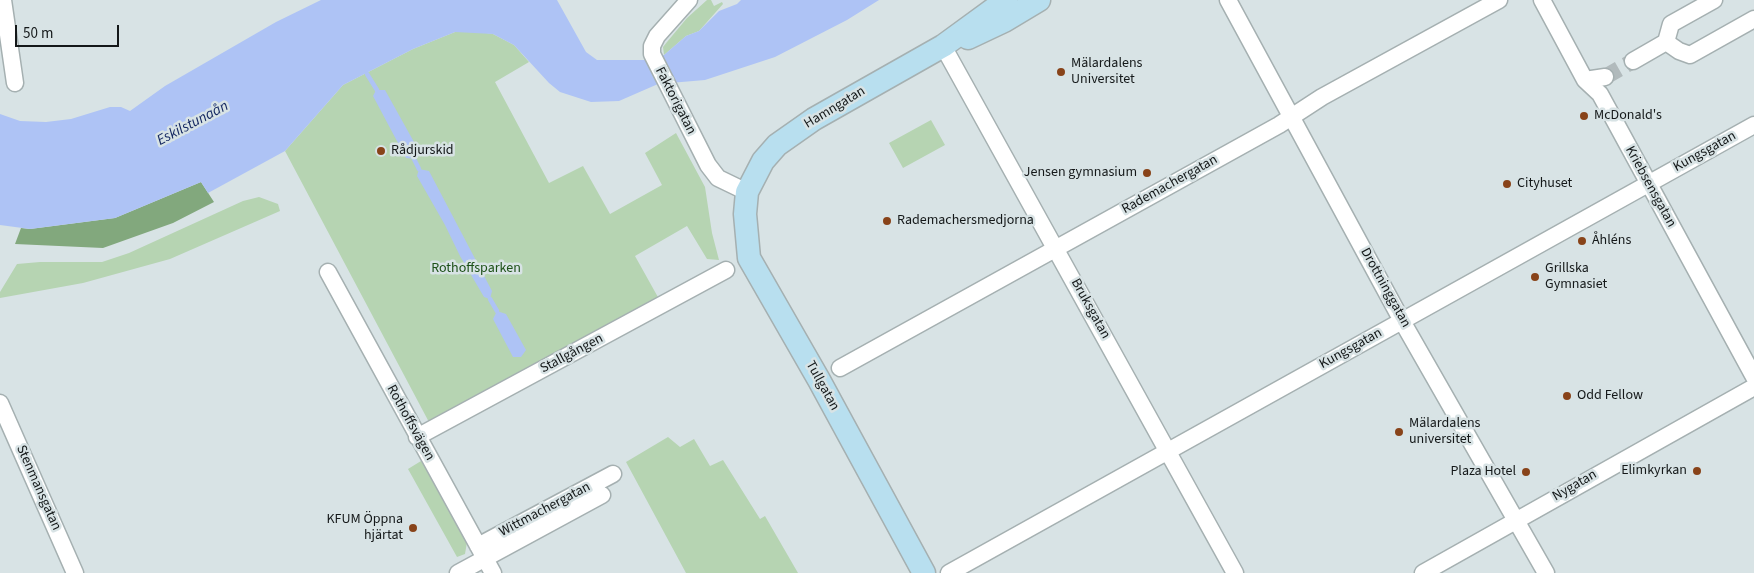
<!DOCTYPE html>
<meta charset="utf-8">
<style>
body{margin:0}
#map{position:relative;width:1754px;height:573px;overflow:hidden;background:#d8e3e5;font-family:"Source Sans 3",sans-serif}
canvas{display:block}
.scale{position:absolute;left:15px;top:25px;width:104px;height:22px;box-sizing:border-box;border:2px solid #141819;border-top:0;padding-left:6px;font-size:15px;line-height:18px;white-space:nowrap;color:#141819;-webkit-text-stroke:4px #d8e3e5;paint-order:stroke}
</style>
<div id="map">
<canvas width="1754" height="573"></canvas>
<div class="scale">50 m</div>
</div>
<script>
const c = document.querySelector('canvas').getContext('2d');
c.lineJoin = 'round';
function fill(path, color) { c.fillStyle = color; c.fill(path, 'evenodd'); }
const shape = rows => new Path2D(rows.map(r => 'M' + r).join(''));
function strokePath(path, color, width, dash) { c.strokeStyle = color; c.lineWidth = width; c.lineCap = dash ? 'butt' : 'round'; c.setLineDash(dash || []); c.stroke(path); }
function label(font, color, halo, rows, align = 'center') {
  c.font = font + ' "Source Sans 3",sans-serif'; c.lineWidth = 5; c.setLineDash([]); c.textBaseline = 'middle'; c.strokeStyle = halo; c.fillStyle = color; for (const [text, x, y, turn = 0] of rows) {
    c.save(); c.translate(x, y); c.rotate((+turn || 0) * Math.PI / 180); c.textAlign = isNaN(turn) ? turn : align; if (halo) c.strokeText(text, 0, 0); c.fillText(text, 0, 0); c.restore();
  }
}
fill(shape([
 [707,0,711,0,714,6,722,2,723,4,699,31,686,36,664,55,663,47,667,42,687,18],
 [473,31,493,34,514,45,529,62,495,82,549,183,583,166,610,214,662,185,645,153,676,133,705,187,712,233,719,260,707,259,687,226,635,256,659,299,430,424,285,151,343,85,413,49,455,32],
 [931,120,945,145,903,168,889,143],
 [259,197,278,204,280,211,170,259,83,283,0,298,0,292,17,264,40,262,102,262,129,253,243,201],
 [668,437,680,447,694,439,710,466,723,460,760,519,765,516,798,573,686,573,626,462],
 [421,461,446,500,467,542,465,554,457,557,408,469]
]), '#b6d4b2');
fill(shape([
 [201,182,214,202,173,223,103,248,15,244,21,228,30,229,115,218]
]), '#82a87d');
fill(shape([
 [321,0,557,0,586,52,597,60,645,60,664,55,686,36,699,31,719,11,737,4,741,0,879,0,847,20,775,57,705,80,658,84,619,101,591,102,560,92,549,83,514,45,493,34,455,32,413,49,343,85,285,151,208,193,201,182,115,218,30,229,0,225,0,114,20,121,46,122,71,119,110,107,121,107,130,111,165,86,276,22],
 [376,90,385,90,419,151,414,159,406,158,373,96],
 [419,169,429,171,492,291,490,299,484,297,460,256,445,225,417,176],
 [497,311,506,314,526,350,521,357,513,357,493,319]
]), '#aec3f5');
strokePath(shape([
 [367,74,377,90],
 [414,159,419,169],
 [490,299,497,311]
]), '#aec3f5', 4.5);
strokePath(shape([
 [1605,77,1633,61]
]), '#b1babc', 16, [16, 8]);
const street = shape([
 [3,0,15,83],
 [689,0,657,36,652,46,652,54,708,165,718,178,747,192],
 [1228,0,1402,321,1546,573],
 [1542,0,1585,80,1600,94,1754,377],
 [1666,42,1679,51,1690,55,1754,19],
 [1666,42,1671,24,1714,0],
 [943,46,1235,573],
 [1633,61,1666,42],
 [1585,80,1605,77],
 [328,272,493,573],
 [840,368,1279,125,1322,97,1499,0],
 [0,403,75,573],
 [417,437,726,270],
 [478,546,613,474],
 [458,573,602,495],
 [949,573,1754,125],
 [1423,573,1754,387]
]);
const secondary = shape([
 [968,38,1004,21,1039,0],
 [924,573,819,380,749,258,745,214,747,192,763,161,777,145,814,119,943,46,1006,0]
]);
strokePath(street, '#a5b0b1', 19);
strokePath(secondary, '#a5b0b1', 25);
strokePath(street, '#fff', 16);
strokePath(secondary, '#b8dfef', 22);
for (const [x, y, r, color] of [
 [1061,72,5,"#884319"],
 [1584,116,5,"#884319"],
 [381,151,5,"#884319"],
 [1147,173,5,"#884319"],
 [1507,184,5,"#884319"],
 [887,221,5,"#884319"],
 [1582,241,5,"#884319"],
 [1535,277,5,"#884319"],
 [1567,396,5,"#884319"],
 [1399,432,5,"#884319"],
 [1697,471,5,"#884319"],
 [1526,472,5,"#884319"],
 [413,528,5,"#884319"]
]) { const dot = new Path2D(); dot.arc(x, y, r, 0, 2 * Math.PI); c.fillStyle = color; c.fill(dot); strokePath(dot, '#d8e3e5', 2); }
label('14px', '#141819', '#d8e3e5', [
 ["Mälardalens",1071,64],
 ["Universitet",1071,80],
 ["McDonald's",1594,116],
 ["Rådjurskid",391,151],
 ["Jensen gymnasium",1137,173,"right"],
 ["Cityhuset",1517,184],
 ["Rademachersmedjorna",897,221],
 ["Åhléns",1592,241],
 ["Grillska",1545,269],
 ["Gymnasiet",1545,285],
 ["Odd Fellow",1577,396],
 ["Mälardalens",1409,424],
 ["universitet",1409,440],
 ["Elimkyrkan",1687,471,"right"],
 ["Plaza Hotel",1516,472,"right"],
 ["KFUM Öppna",403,520,"right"],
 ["hjärtat",403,536,"right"]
], 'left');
label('14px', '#141819', '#d8e3e5', [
 ["Faktorigatan",675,101,63],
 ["Hamngatan",835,108,-31],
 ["Kungsgatan",1705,152,-29],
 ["Rademachergatan",1170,185,-29],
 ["Kriebsensgatan",1650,187,61],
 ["Drottninggatan",1385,288,61],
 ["Bruksgatan",1090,309,61],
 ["Kungsgatan",1351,349,-29],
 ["Stallgången",572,354,-28],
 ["Tullgatan",822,386,61],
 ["Rothoffsvägen",410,423,61],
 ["Nygatan",1575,486,-30],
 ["Stenmansgatan",38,488,66],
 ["Wittmachergatan",545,510,-28]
]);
label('14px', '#1d5118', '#d8e3e5', [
 ["Rothoffsparken",476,269]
]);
label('italic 15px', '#162962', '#d8e3e5', [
 ["Eskilstunaån",193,124,-28]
]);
</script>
